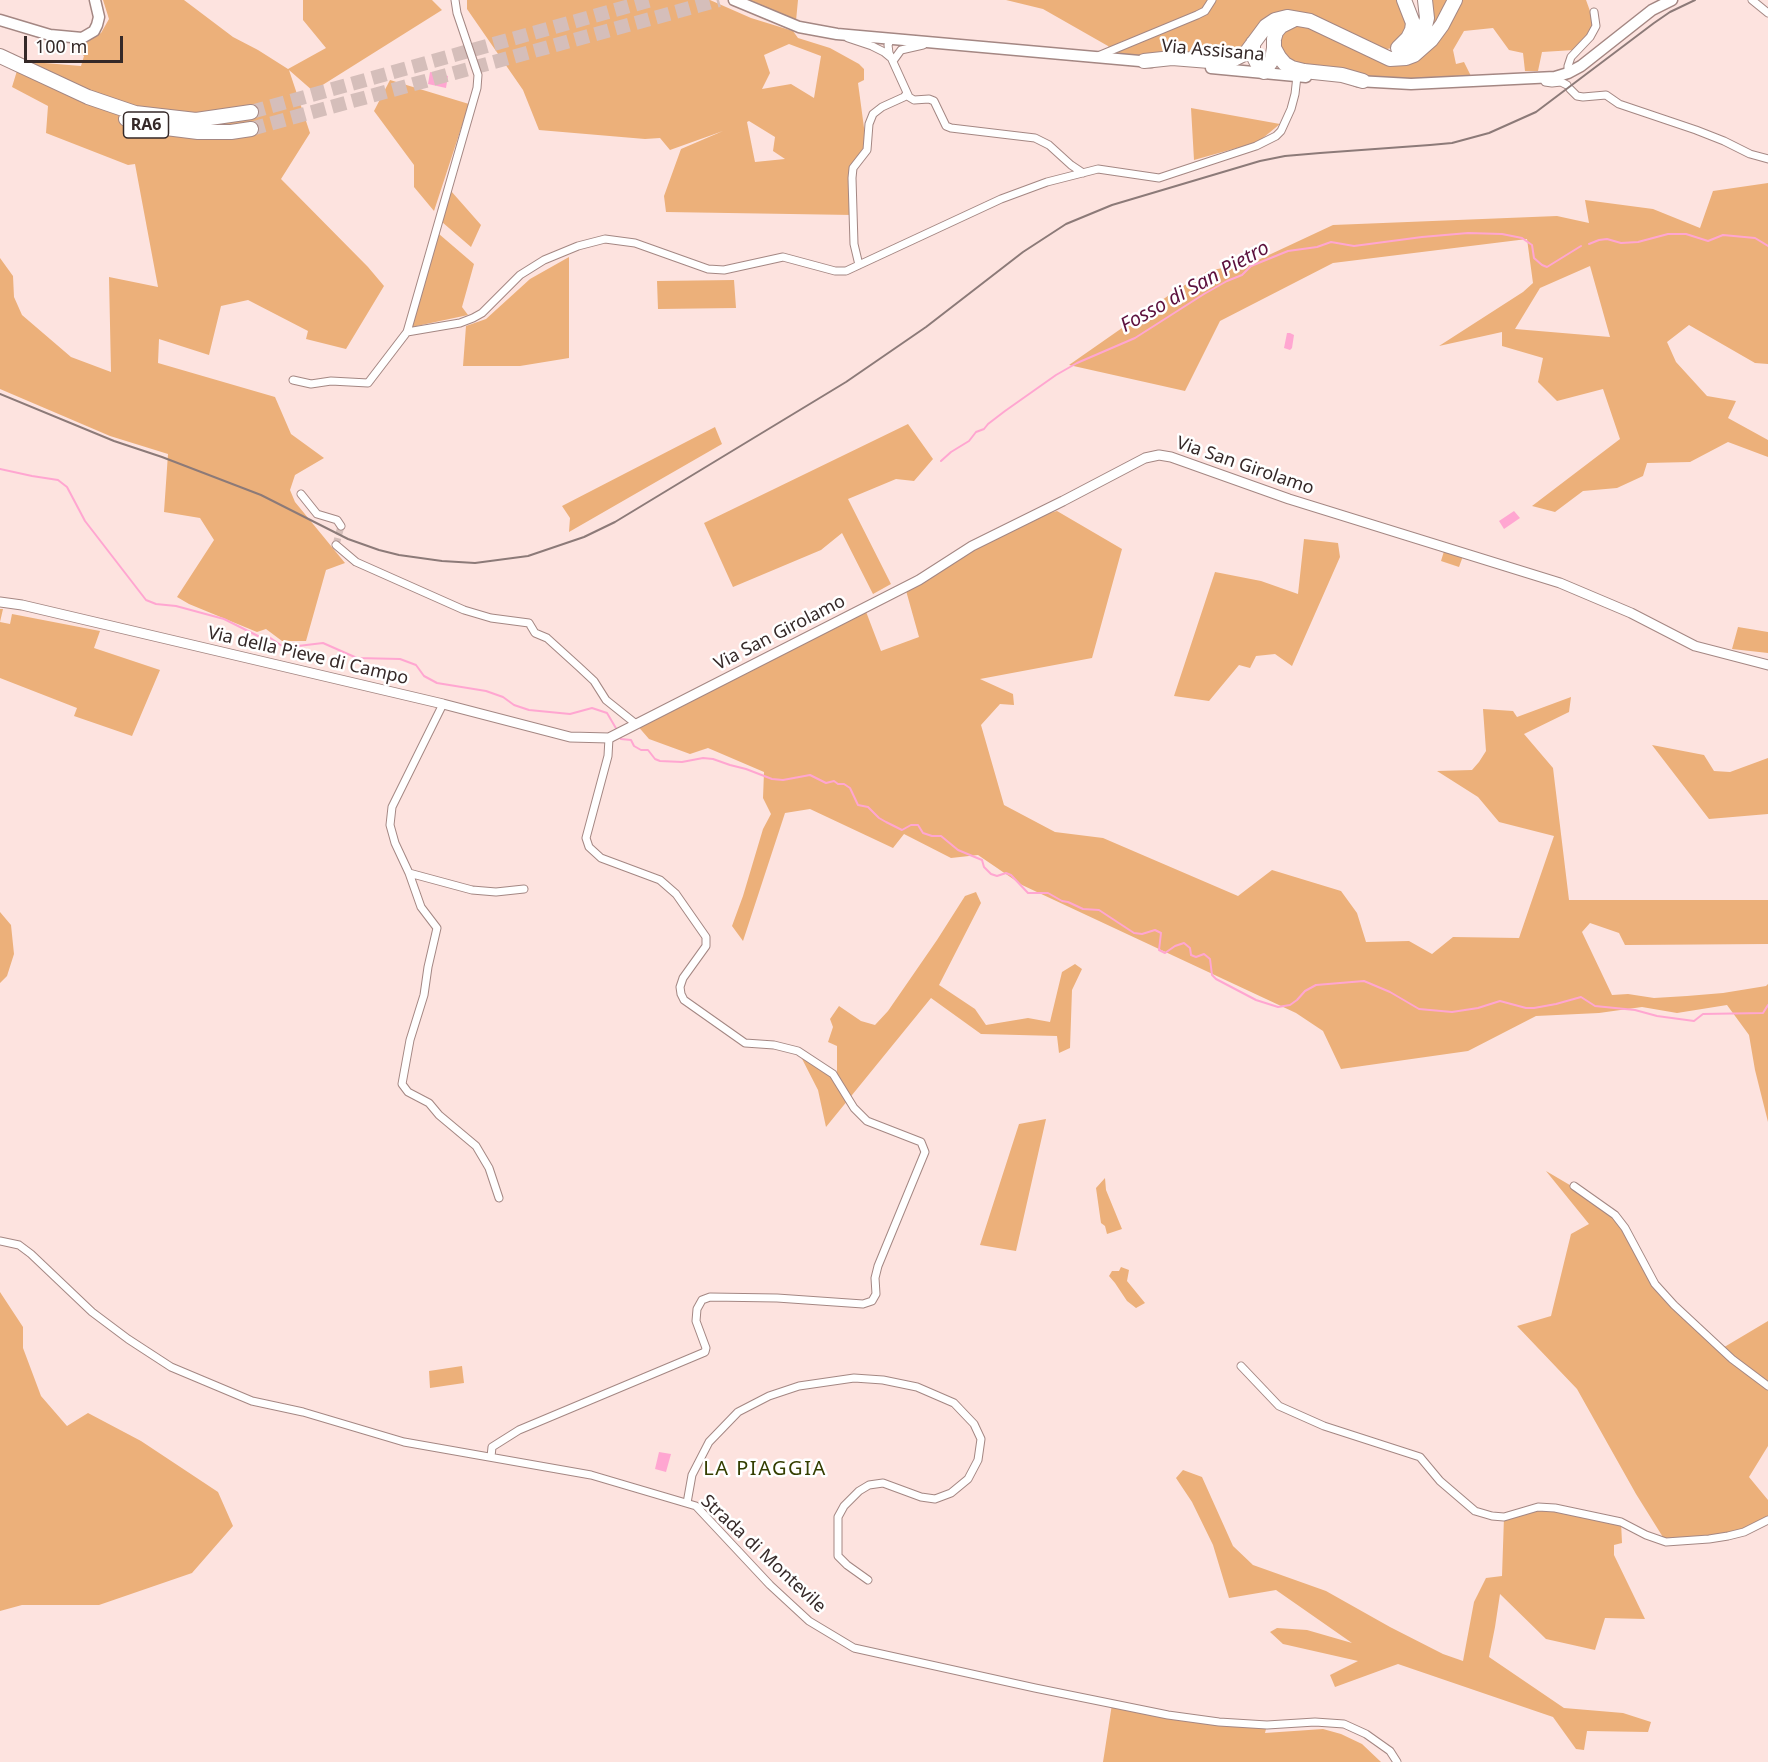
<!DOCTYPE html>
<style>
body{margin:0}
#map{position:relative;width:1768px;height:1762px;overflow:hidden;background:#fde3df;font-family:"Noto Sans",sans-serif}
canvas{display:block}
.scale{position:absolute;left:24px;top:36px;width:99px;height:27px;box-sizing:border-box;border:3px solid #352928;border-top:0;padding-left:8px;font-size:18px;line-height:21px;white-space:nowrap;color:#352928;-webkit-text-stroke:4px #fff;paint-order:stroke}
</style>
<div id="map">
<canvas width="1768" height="1762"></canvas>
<div class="scale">100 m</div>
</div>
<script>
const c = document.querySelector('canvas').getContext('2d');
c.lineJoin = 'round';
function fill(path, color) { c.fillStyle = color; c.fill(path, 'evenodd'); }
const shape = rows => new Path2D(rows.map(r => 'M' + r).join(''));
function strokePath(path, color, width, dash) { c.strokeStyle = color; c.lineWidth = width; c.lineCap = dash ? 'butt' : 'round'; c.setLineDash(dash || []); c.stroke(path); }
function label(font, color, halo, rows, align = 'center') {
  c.font = font + ' "Noto Sans",sans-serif'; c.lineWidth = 5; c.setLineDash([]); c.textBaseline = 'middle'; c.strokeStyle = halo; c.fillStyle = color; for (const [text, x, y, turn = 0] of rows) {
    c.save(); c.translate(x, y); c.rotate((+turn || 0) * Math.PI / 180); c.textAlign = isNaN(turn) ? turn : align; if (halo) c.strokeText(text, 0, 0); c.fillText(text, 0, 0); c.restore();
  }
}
fill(shape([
 [103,0,184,0,233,37,258,50,288,69,326,48,303,20,303,0,432,0,442,10,313,91,289,70,310,133,281,179,368,267,384,286,346,349,306,339,308,331,248,300,221,306,209,355,159,339,158,363,275,397,291,434,324,458,295,475,290,490,295,502,345,563,326,570,306,641,282,641,266,629,257,632,189,604,177,597,214,540,200,518,164,512,168,454,110,436,0,389,0,258,13,276,14,297,22,315,71,357,111,372,109,277,158,287,135,164,128,165,46,133,48,106,12,87,20,61,81,66,84,56,73,46,101,33,109,19],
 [467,0,710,0,751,18,793,31,798,38,830,48,859,64,864,69,864,80,858,83,867,150,853,168,853,215,666,212,664,196,681,149,723,131,670,150,660,138,645,139,539,130,523,90,467,9],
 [789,44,821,56,814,98,791,84,762,89,770,73,764,55],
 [749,121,775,137,773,151,785,159,755,162,747,122],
 [746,0,798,0,796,21],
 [1006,0,1401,0,1409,31,1392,48,1382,50,1288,14,1238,56,1144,59,1116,56,1108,46,1043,9],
 [1429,0,1451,0,1443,16,1424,37],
 [1462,0,1586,0,1594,22,1589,33,1574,50,1542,52,1538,71,1525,71,1523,53,1509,50,1493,28,1464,31,1453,50,1456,64,1464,62,1471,76,1400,80,1363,77,1303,67,1281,55,1280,35,1287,27,1307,24,1384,64,1456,9],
 [390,80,469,104,434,211,414,187,414,165,374,111],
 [1191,108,1280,124,1258,142,1194,160],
 [1768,183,1768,364,1755,363,1689,325,1667,342,1676,362,1707,396,1736,401,1728,418,1768,440,1768,457,1728,442,1690,462,1647,463,1643,476,1617,488,1583,491,1555,512,1532,506,1620,439,1603,389,1557,401,1538,382,1543,358,1502,346,1502,332,1439,346,1523,292,1533,283,1527,239,1333,263,1220,321,1185,391,1069,365,1175,291,1208,271,1256,261,1333,225,1557,216,1589,223,1585,200,1653,209,1700,228,1713,191],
 [1590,266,1610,337,1515,329,1540,288],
 [451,191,481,225,471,247,442,222],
 [439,234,474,264,462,307,468,315,412,327,411,322],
 [569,257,569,358,520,366,463,366,466,326,486,319,530,279],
 [734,280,736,308,658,309,657,281],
 [908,424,933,459,914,481,896,479,848,499,891,584,873,594,842,533,821,550,733,587,704,523],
 [715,427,722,444,569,532,570,518,562,506],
 [1057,511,1122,549,1092,658,980,679,1013,694,1014,705,1000,704,981,725,1004,805,1055,832,1103,838,1238,896,1272,870,1341,891,1357,913,1366,942,1409,941,1432,954,1453,937,1519,938,1554,836,1499,822,1478,797,1437,771,1472,770,1479,762,1486,751,1483,709,1513,711,1517,717,1571,697,1569,712,1524,734,1553,768,1569,900,1768,900,1768,944,1625,945,1619,933,1590,923,1582,932,1612,995,1628,994,1654,998,1687,996,1723,993,1766,986,1768,984,1768,1122,1755,1070,1749,1035,1727,1005,1677,1013,1642,1007,1599,1013,1536,1016,1468,1051,1341,1069,1323,1031,1296,1013,1022,885,978,855,951,858,904,834,893,848,810,809,785,813,743,941,732,926,743,896,763,829,771,814,763,798,764,772,708,748,690,754,649,739,636,724,865,609,881,651,919,637,905,587,1028,519],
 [1304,539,1338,543,1340,557,1292,666,1275,654,1256,656,1250,668,1239,665,1209,701,1174,696,1215,572,1261,581,1298,594],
 [1445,548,1463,556,1459,567,1441,561],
 [0,609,3,609,0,622,10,624,12,614,100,631,94,648,160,670,132,736,74,716,77,708,0,678],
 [1738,627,1768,632,1768,653,1732,649],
 [1652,745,1704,755,1714,771,1730,772,1768,758,1768,814,1709,819],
 [976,892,981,903,939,985,975,1009,986,1025,1028,1018,1050,1022,1062,972,1075,964,1082,969,1072,990,1070,1048,1059,1053,1057,1036,981,1034,931,998,826,1127,818,1090,798,1051,833,1074,837,1072,837,1046,828,1042,833,1027,830,1019,839,1006,861,1021,875,1025,888,1011,937,940,965,896],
 [0,912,11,925,14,954,7,976,0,983],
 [1046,1119,1016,1251,980,1245,1019,1124],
 [1546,1171,1580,1191,1615,1215,1655,1284,1721,1349,1768,1321,1768,1446,1749,1477,1768,1500,1768,1520,1744,1532,1666,1542,1636,1494,1577,1389,1517,1326,1551,1316,1571,1234,1589,1224],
 [1105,1178,1106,1190,1122,1229,1107,1234,1105,1226,1101,1223,1096,1188],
 [1121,1267,1129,1270,1127,1281,1145,1303,1136,1308,1127,1301,1115,1283,1109,1276,1112,1271,1119,1271],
 [0,1292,23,1327,23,1348,41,1396,67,1426,88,1413,141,1441,218,1492,233,1526,192,1573,99,1605,22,1605,0,1611],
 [462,1366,464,1383,430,1388,429,1371],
 [1183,1470,1202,1477,1233,1546,1253,1565,1326,1591,1390,1627,1443,1654,1463,1661,1474,1602,1486,1578,1502,1576,1504,1517,1538,1507,1621,1522,1622,1543,1614,1545,1614,1555,1645,1619,1605,1618,1595,1650,1546,1639,1500,1594,1495,1627,1489,1657,1564,1708,1623,1713,1651,1722,1648,1732,1587,1731,1584,1750,1576,1749,1553,1717,1398,1664,1335,1687,1330,1675,1358,1661,1283,1644,1270,1632,1277,1628,1307,1630,1352,1643,1276,1590,1229,1598,1213,1545,1192,1502,1176,1478],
 [1112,1704,1218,1722,1267,1725,1265,1733,1323,1729,1341,1734,1362,1744,1381,1762,1103,1762]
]), '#ecb07a');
fill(shape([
 [430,72,448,76,446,88,428,84],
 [1287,333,1290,333,1294,335,1292,348,1290,350,1284,348],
 [1514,511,1520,518,1504,529,1499,521],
 [659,1452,671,1454,666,1472,655,1469]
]), '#ffa6d1');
strokePath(shape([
 [1589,244,1599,240,1607,239,1621,243,1638,242,1668,234,1686,234,1708,241,1723,235,1755,238,1768,246],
 [941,461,951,452,969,441,976,432,984,429,988,424,1005,411,1056,375,1077,363,1135,338,1204,294,1227,281,1242,275,1251,266,1288,251,1317,247,1331,242,1354,246,1422,237,1468,233,1502,234,1522,238,1532,245,1534,258,1542,265,1547,267,1581,246],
 [0,469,32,476,58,480,67,487,85,521,146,600,156,604,176,606,224,619,258,636,269,637,282,646,298,646,323,643,357,658,400,659,416,665,424,676,437,683,486,691,503,697,514,705,529,710,570,714,592,708,607,713,617,730],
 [619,735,621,739,631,740,634,746,641,750,648,750,655,759,660,761,682,762,703,758,713,759,730,765,746,769,772,779,783,780,810,775,826,783,834,781,838,784,844,784,850,788,858,805,868,807,879,818,886,822,902,830,911,825,918,825,923,833,932,836,941,836,958,850,982,860,984,867,991,874,997,876,1006,873,1011,875,1028,893,1048,893,1062,901,1068,902,1083,909,1099,910,1134,933,1142,934,1155,930,1161,933,1159,950,1165,953,1175,946,1184,943,1190,948,1191,955,1196,957,1204,954,1210,959,1212,975,1216,979,1256,1000,1278,1007,1290,1005,1297,1000,1305,991,1316,985,1364,981,1390,992,1419,1009,1452,1012,1478,1008,1500,1001,1526,1008,1534,1008,1556,1004,1581,997,1595,1006,1635,1010,1657,1016,1694,1021,1703,1014,1763,1013,1768,1005]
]), '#ffa6d1', 2);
strokePath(shape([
 [336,545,341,526]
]), '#d5beba', 7, [7, 3.5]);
strokePath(shape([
 [251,112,651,0],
 [251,129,719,0]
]), '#d5beba', 14, [14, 7]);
const minor = shape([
 [1752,0,1768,13],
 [848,38,872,46,884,52,890,57],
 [891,38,888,45,889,53,909,97,914,100,929,99,934,101,946,126,951,128,1035,138,1049,145,1071,165,1083,173],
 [1098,56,1197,15,1205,11,1212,0],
 [893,61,901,50,923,45],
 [1568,73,1568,66,1571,57,1590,37,1596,26,1594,12],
 [1543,78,1545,82,1552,83,1561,82,1567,85],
 [1570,89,1577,96,1583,97,1606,95,1619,104,1696,130,1724,141,1750,154,1768,159],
 [859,265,854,244,852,178,853,168,867,150,869,124,873,114,882,107,904,97,907,93],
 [407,332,477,88,478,75,457,13,455,0],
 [293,380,311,384,331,381,368,383,407,332,460,323,473,318,482,313,520,275,544,260,578,246,605,239,635,243,708,269,724,270,783,257,835,271,846,271,1001,199,1047,182,1098,169,1159,178,1171,174,1256,146,1276,136,1281,131,1291,109,1295,94,1297,76],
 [301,494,317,514,337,520,341,526],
 [336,545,356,562,464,610,491,618,529,623,535,633,547,638,579,667,594,681,606,700,636,724],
 [443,704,392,807,390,825,395,843,409,873,421,907,437,928,428,967,424,995,410,1040,402,1084,408,1092,429,1103,439,1115,476,1146,489,1168,499,1198],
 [409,873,472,890,496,892,524,889],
 [1574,1186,1615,1215,1625,1228,1655,1284,1674,1305,1732,1359,1768,1386],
 [0,1241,19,1245,31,1254,92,1312,128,1339,171,1367,252,1401,303,1412,404,1442,591,1475,696,1506,770,1585,809,1621,854,1648,1035,1688,1168,1715,1219,1722,1267,1725,1315,1722,1344,1724,1366,1734,1390,1751,1397,1762],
 [1241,1366,1279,1406,1324,1426,1420,1457,1440,1481,1475,1511,1492,1516,1504,1517,1538,1507,1555,1508,1621,1522,1646,1535,1666,1542,1709,1539,1728,1536,1744,1532,1768,1520],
 [491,1457,492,1447,519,1430,705,1352,706,1348,696,1321,697,1309,702,1300,710,1297,777,1298,863,1304,872,1301,876,1294,875,1278,878,1266,925,1152,921,1142,867,1121,854,1108,833,1074,798,1051,774,1045,745,1043,684,1000,681,994,680,987,683,978,706,946,706,937,676,894,660,880,601,858,589,847,586,838,608,756,609,738],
 [687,1503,692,1475,709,1442,738,1412,769,1396,799,1386,854,1378,883,1380,917,1387,954,1403,974,1424,981,1439,978,1460,968,1479,951,1493,935,1499,921,1497,883,1483,869,1485,859,1491,844,1506,838,1517,838,1556,847,1565,868,1580]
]);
const tertiary = shape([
 [0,602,22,605,443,704,570,737,609,738,919,580,972,546,1063,501,1145,458,1159,455,1171,457,1289,499,1560,583,1631,613,1695,646,1768,665]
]);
const secondary = shape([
 [734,0,799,27,837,34,1151,62],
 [0,20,50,35,82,38,94,31,97,25,99,17,95,0],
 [1211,68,1306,77],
 [1357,81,1411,84,1555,77,1568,73,1581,66,1652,10,1672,0]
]);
const motorway = shape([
 [1295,19,1281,26,1276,32,1274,39,1274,48,1279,57,1285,64,1292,68,1304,71,1342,75,1363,81],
 [1253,43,1253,55,1257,63,1264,72,1272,60,1274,48],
 [1398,48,1408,38,1412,30,1413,23,1404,0],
 [1404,50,1414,43,1421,35,1425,26,1427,18,1425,0],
 [0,56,88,97,135,113,196,120,251,112],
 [1144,61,1172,58,1222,62,1232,60,1246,53,1266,26,1275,20,1287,17,1310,21,1390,59,1406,58,1414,55,1431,40,1442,25,1455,0],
 [126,119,158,127,198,132,231,132,251,129]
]);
strokePath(minor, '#a48783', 9);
strokePath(tertiary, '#a48783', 11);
strokePath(secondary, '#a48783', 13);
strokePath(motorway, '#a48783', 16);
strokePath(minor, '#fff', 7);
strokePath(tertiary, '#fff', 9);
strokePath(secondary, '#fff', 10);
strokePath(motorway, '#fff', 14);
strokePath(shape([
 [0,394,114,441,162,457,261,495,348,539,379,550,399,555,442,561,475,563,528,556,584,537,615,522,846,382,926,327,1023,252,1066,224,1112,205,1260,161,1285,156,1320,153,1430,145,1452,143,1489,133,1536,112,1654,23,1670,12,1695,0]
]), '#8c7a78', 2);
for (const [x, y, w] of [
 [146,125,45]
]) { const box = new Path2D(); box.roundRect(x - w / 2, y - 13, w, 26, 4.5); c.fillStyle = '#fff'; c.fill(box); strokePath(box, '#352928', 1.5); }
label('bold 16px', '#352928', null, [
 ["RA6",146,125]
]);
label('18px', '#352928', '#fff', [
 ["Via Assisana",1213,51,5],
 ["Via San Girolamo",1245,466,19],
 ["Via San Girolamo",780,633,-27],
 ["Via della Pieve di Campo",308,656,13],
 ["Strada di Montevile",763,1554,43]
]);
label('italic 20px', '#5c103d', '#fff', [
 ["Fosso di San Pietro",1195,287,-29]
]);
c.letterSpacing = '1.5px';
label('20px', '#343e00', '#fff', [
 ["LA PIAGGIA",765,1469]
]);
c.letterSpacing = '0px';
</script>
